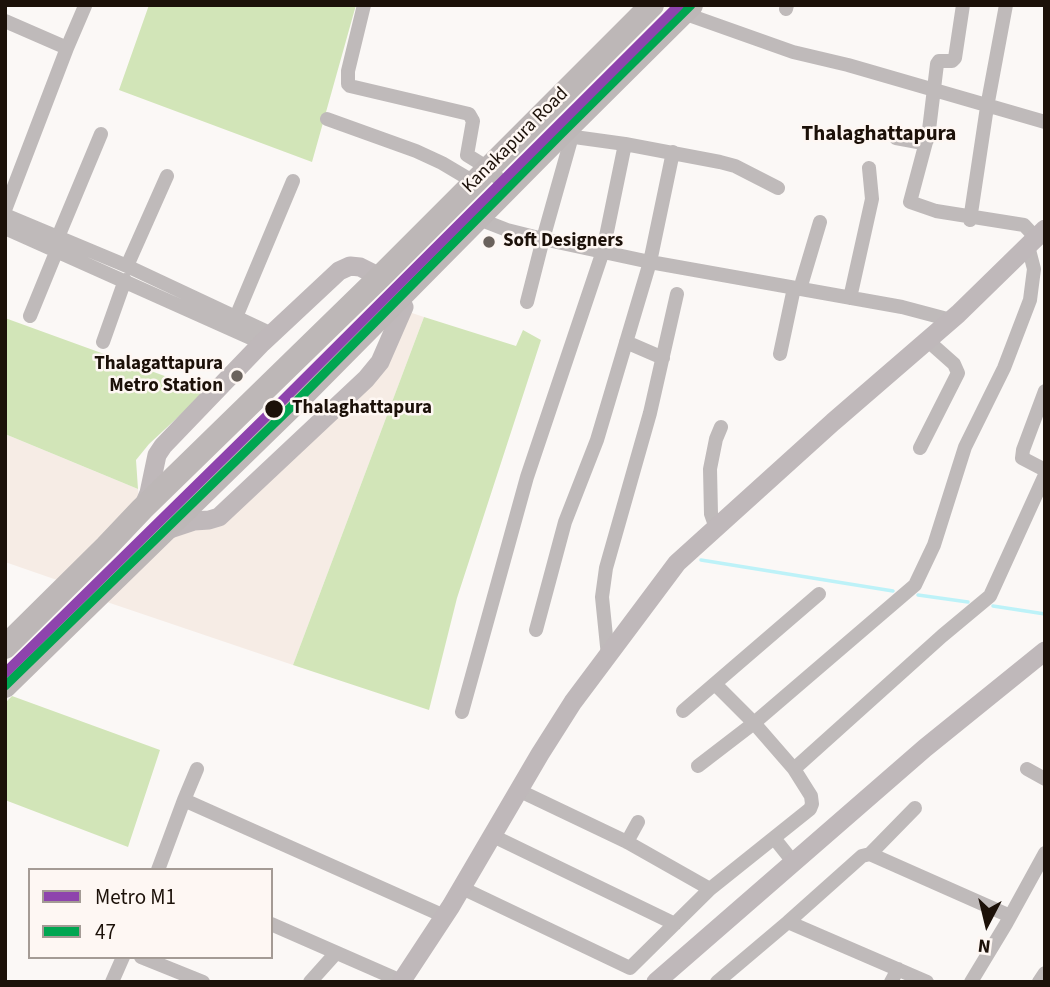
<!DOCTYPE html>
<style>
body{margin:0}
#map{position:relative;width:1050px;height:987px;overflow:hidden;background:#fbf8f6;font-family:"Source Sans 3",sans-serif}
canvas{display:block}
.frame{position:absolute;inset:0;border:7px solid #1c1109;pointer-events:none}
.legend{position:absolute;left:28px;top:868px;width:245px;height:91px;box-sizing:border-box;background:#fef7f3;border:2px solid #a49b95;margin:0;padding:9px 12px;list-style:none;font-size:21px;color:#1c1109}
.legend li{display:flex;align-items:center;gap:14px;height:35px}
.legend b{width:35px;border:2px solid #a49b95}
.north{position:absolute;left:952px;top:889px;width:70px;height:70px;-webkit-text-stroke:5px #fef7f3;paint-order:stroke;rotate:187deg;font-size:19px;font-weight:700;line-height:28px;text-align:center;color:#1c1109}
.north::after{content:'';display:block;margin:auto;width:24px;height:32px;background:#1c1109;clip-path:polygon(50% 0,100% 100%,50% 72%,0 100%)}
</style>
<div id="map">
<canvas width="1050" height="987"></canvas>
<div class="frame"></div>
<ul class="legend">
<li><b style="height:9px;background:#8e44ad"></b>Metro M1</li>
<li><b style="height:9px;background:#00a651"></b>47</li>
</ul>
<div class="north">N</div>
</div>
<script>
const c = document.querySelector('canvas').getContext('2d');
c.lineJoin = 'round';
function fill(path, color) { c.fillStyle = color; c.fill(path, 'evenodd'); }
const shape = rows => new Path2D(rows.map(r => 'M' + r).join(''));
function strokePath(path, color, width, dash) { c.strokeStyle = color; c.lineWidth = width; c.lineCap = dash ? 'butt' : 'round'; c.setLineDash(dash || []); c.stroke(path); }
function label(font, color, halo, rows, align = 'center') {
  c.font = font + ' "Source Sans 3",sans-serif'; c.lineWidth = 5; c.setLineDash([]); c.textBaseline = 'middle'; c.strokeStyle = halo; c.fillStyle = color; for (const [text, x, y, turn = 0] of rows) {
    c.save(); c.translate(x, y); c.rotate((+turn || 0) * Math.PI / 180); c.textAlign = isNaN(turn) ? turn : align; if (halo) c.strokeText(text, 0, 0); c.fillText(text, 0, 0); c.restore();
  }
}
fill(shape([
 [409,312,424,317,293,665,104,601,168,539,196,529,385,366],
 [5,434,138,489,139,501,57,580,5,562]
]), '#f6ece5');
fill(shape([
 [149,5,356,5,312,162,119,90],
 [424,317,516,346,523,330,541,340,457,598,429,710,293,665],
 [5,318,206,391,149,444,136,460,138,489,5,434],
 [12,696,160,750,128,847,5,800,5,703]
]), '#d2e5b8');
strokePath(shape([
 [701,560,893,591],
 [918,595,968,602],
 [993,606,1045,614]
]), '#bdf2f8', 3.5);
strokePath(shape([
 [364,5,348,71,348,84,350,86,469,114,473,121,467,155,488,168,508,188],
 [786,9,787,5],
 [683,13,793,52,848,65,1045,122],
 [5,21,67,48],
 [327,119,416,151,442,163,474,182],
 [560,135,625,144,720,162,735,166,778,188],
 [896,138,923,143,926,142,928,138,937,64,939,61,952,61,955,58,963,5],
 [926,142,910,202,936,211,1024,225,1036,238],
 [5,210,67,48,85,6],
 [5,215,127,266,272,334],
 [479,216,484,221,507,230,543,239,650,262,902,307,951,320],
 [970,220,987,107,1006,5],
 [5,228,262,343],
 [58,237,101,134],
 [127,266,167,176],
 [800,289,820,222],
 [850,298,872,199,869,168],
 [527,302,543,239,572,136],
 [30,316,57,250],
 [236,317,293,181],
 [103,342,125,280],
 [626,342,663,358],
 [780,354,794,288],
 [1045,391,1023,450,1022,458,1045,470],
 [920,448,958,373,954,364,927,340],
 [716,528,711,514,710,469,716,439,721,427],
 [536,630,565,522,597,440,650,262,673,152],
 [608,656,602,597,606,568,650,413,677,294],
 [715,684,754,723,794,769,942,636,990,596,1045,475],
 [683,711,819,594],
 [462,712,527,477,603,251,625,144],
 [698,766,754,723,915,585,934,545,965,447,1004,368,1030,300,1034,269,1028,246],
 [1027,769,1045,779],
 [520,791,627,842,710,889],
 [184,800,197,769],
 [493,836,675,924],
 [774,838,794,863],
 [627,842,638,822],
 [870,854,915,808],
 [158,870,184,800,444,916],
 [462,888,630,968,710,889,810,809,812,804,811,796,794,769],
 [788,922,927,982],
 [271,924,401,981],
 [141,957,203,982],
 [112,982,123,957],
 [310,982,336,953],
 [717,982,788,922,862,856,870,854,1010,916],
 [891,982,898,969],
 [971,982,1006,924,1045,853],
 [1039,982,1045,973]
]), '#bfbaba', 14);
strokePath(shape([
 [144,505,149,493,157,455,163,446,262,343,339,271,350,266,360,267,380,277],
 [167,530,194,521,209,520,219,517,366,379,380,362,404,307,398,296],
 [401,982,451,906,540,754,573,702,677,563,833,422,958,314,1045,229],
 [656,982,925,748,1045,651]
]), '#bfb8ba', 19);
strokePath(shape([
 [5,647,106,547,142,509,380,277,652,5],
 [5,686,290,408,560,135,691,5]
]), '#bdb7b7', 24);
strokePath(shape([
 [5,686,290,408,560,135,691,5]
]), '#00a651', 9);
strokePath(shape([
 [5,673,275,408,679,5]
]), '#8e44ad', 10);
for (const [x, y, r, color] of [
 [489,242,7,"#6a625c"],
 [237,376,7,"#6a625c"],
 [274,409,10,"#1c1109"]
]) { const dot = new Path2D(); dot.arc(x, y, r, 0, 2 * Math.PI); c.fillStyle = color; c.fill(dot); strokePath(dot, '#fef7f3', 2.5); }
label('19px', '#1c1109', '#fef7f3', [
 ["Kanakapura Road",516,141,-45]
]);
label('bold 19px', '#1c1109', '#fef7f3', [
 ["Soft Designers",503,242],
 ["Thalagattapura",223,365,"right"],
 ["Metro Station",223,387,"right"]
], 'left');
label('bold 19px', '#1c1109', '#fef7f3', [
 ["Thalaghattapura",292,409]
], 'left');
label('bold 21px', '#1c1109', '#fef7f3', [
 ["Thalaghattapura",879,135]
]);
</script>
